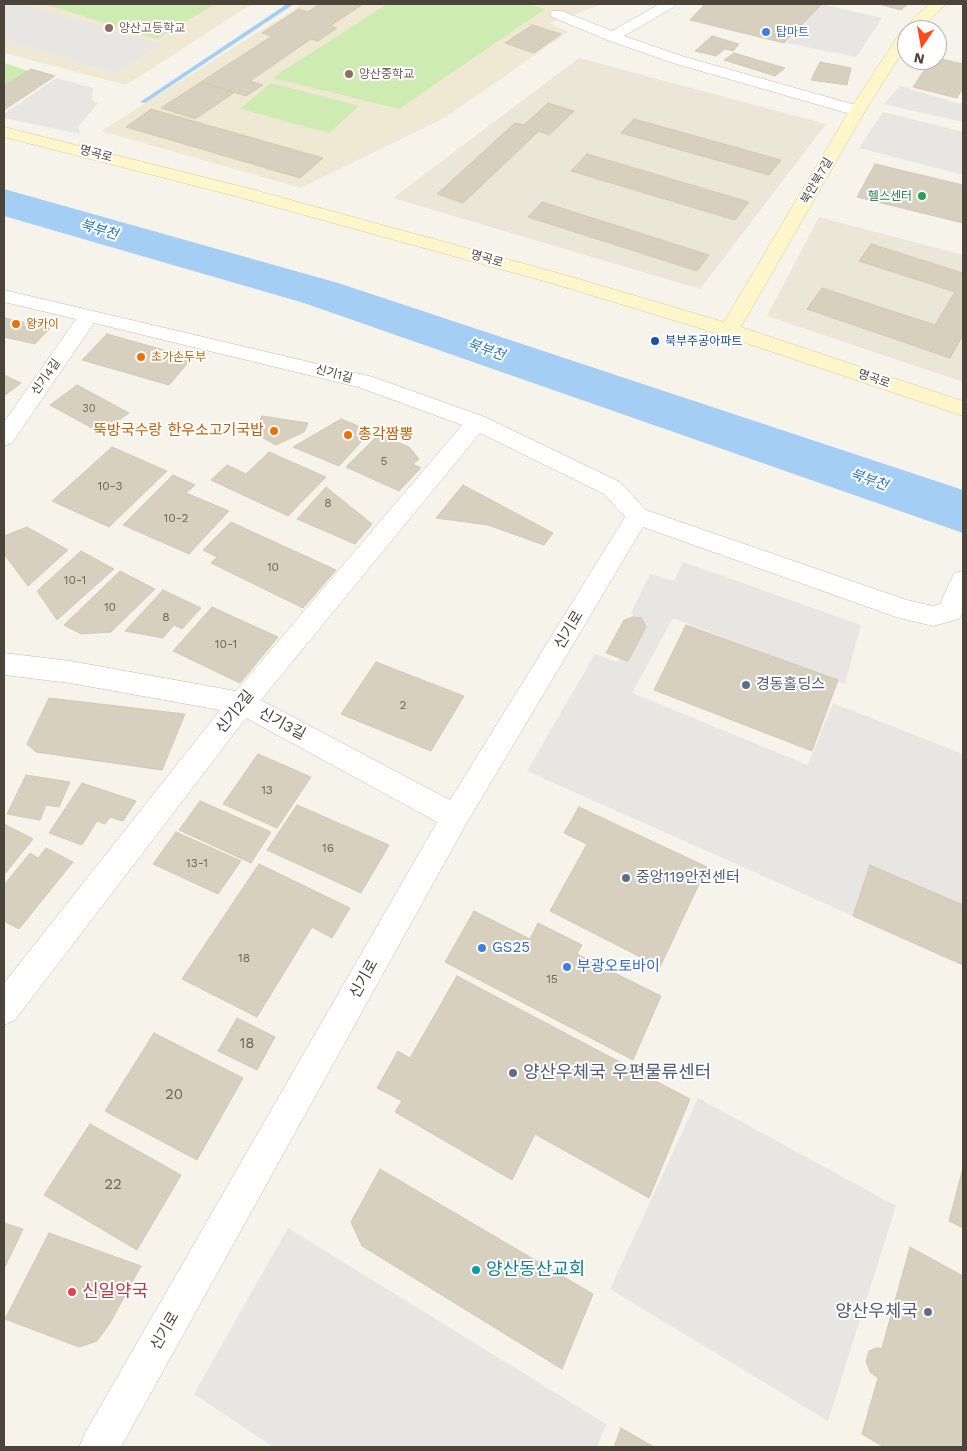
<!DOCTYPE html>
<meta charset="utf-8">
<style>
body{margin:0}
#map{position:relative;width:967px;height:1451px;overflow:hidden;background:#f6f3eb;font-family:"Work Sans",sans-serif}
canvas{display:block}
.frame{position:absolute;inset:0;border:5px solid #4b4438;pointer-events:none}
.north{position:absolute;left:897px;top:20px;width:50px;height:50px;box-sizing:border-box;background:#fff;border:1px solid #b7b4af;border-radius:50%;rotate:192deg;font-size:14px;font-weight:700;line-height:20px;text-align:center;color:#4b4438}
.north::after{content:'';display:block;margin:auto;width:18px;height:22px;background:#ff4b18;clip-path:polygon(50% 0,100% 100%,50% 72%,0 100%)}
</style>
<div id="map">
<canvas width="967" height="1451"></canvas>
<div class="frame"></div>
<div class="north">N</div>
</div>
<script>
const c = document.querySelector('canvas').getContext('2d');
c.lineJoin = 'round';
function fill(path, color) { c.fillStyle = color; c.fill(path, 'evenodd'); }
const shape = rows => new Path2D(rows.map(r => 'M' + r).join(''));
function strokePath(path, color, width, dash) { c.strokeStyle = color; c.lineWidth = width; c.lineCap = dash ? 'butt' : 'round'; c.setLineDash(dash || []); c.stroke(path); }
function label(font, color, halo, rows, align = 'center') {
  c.font = font + ' "Work Sans","Noto Sans KR",sans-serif'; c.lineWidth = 4; c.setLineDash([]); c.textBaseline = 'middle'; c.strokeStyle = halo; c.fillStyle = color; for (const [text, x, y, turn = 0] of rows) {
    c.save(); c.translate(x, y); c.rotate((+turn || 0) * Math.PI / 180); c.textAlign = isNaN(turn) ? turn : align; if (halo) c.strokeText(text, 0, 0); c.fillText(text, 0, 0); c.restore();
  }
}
fill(shape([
 [579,58,826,124,700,289,393,198],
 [819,217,963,255,963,382,767,316]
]), '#eae6d8');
fill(shape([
 [4,4,252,4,126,85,4,53],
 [303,4,603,4,550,23,568,32,446,117,301,188,101,131]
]), '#efe9d4');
fill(shape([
 [44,4,215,4,157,39],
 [387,4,526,4,545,9,399,109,272,78],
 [4,63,29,71,4,86],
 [271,83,359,106,329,133,240,109]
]), '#ceebb2');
fill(shape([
 [4,4,21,4,161,44,115,73,4,40],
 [821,4,882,18,856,57,786,43],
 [56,78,93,88,92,100,98,103,78,127,80,134,4,118,4,114],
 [900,86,960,104,963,101,963,122,884,104],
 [883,112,963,132,963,175,859,148],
 [683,562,861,625,845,684,673,618,632,693,808,765,833,703,963,754,963,905,871,865,853,916,527,771,595,654,617,662,639,622,631,613,650,574,674,581],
 [698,1098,896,1206,828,1421,610,1289],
 [288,1228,606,1424,597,1447,273,1447,194,1394]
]), '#e7e6e2');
fill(shape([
 [287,4,294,4,145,103,140,102,287,4]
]), '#a5cef4');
fill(shape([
 [4,189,338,283,963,490,963,533,304,303,4,216,4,189]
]), '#a5cef4');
const building = shape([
 [320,4,363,4,330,26,337,28,318,41,311,39,250,81,263,85,246,96,201,82,272,36,262,33,299,9,308,12,320,4],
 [705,4,822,4,784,43,690,20,705,4],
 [879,4,908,4,901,10,879,4],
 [532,25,561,34,534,53,505,43,532,25],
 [712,36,739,44,733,51,725,49,716,56,695,51,712,36],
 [734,53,785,68,775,76,724,60,734,53],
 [937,58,963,64,963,88,957,98,913,87,931,60,937,60,937,58],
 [820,62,851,68,847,85,811,80,820,62],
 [31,69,55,76,4,110,4,86,31,69],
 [201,82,235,92,195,119,161,108,201,82],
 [548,103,574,111,549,135,539,131,463,203,437,194,515,123,524,125,548,103],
 [151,109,323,158,300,178,126,127,151,109],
 [634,119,781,160,769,175,621,133,634,119],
 [587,154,749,202,735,220,571,171,587,154],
 [875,164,963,185,963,223,857,197,875,164],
 [542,202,709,255,697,271,528,217,542,202],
 [871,244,963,273,963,335,950,358,807,309,822,288,935,325,955,292,859,261,871,244],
 [4,318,5,318,50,328,35,344,4,337,4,318],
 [107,334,192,358,169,385,82,360,107,334],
 [4,375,21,383,4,396,4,375],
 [77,385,129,413,101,433,50,405,77,385],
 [262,416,308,423,304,432,276,445,254,433,262,416],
 [341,419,371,431,339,466,293,447,341,419],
 [379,434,409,447,419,459,413,464,421,468,399,491,346,467,379,434],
 [112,447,167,471,109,527,52,501,112,447],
 [269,452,326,477,288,516,211,480,227,465,246,474,269,452],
 [173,475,195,485,186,493,229,511,189,554,123,525,173,475],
 [463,485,553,533,544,545,488,525,436,518,463,485],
 [326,487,372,524,355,544,297,519,326,487],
 [231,522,336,570,303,608,211,563,217,557,203,550,231,522],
 [27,527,68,550,28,586,4,554,4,536,27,527],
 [81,551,114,569,57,620,37,591,81,551],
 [120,571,155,589,111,632,81,634,64,625,120,571],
 [163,590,201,608,182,629,174,625,163,638,125,631,163,590],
 [212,607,278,637,240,683,173,651,212,607],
 [633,617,642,618,646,627,628,661,606,653,624,620,633,617],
 [686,625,838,680,812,751,654,690,686,625],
 [376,662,464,696,431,751,341,714,376,662],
 [49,698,185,714,162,770,36,752,27,744,49,698],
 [258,754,311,777,277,828,223,804,258,754],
 [26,775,70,782,59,807,46,805,40,820,7,814,26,775],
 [82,783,136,801,123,821,110,817,105,824,97,821,82,845,49,833,82,783],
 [200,801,271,832,251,863,179,830,200,801],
 [297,805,389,845,361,893,267,850,297,805],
 [579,807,707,867,660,967,550,911,587,844,564,833,579,807],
 [4,824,33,839,4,875,4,824],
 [176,832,241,861,218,894,153,864,176,832],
 [46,848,73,862,19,929,4,921,4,885,30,853,38,858,46,848],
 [259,864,350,908,332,938,312,927,257,1017,182,979,259,864],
 [870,865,963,905,963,965,853,916,870,865],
 [474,911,530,939,538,923,582,945,577,954,661,996,633,1060,445,962,474,911],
 [457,976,690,1099,649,1198,535,1134,512,1180,395,1112,402,1101,377,1088,398,1051,410,1058,457,976],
 [237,1018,275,1037,257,1070,218,1051,237,1018],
 [154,1033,243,1078,197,1160,105,1111,154,1033],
 [90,1124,181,1175,137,1250,44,1195,90,1124],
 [963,1168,963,1228,949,1221,963,1168],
 [380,1169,593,1294,562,1369,362,1246,351,1222,380,1169],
 [4,1223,23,1229,4,1269,4,1223],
 [49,1233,141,1266,110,1323,97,1341,79,1347,5,1319,49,1233],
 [910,1247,963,1276,963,1447,884,1447,862,1434,878,1378,870,1372,866,1361,869,1351,876,1348,882,1348,910,1247],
 [621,1428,654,1447,614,1447,621,1428]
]);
fill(building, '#d8d0bf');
strokePath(building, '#d3c9b2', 1);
const street = shape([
 [659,4,676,4,674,7,624,36,685,57,863,107,865,111,863,115,857,116,673,63,607,40,552,17,550,14,552,11,562,11,612,31,659,4],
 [4,290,373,377,485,417,620,482,646,510,907,600,933,606,940,604,954,573,963,571,963,611,959,619,933,626,896,617,643,527,465,826,121,1447,79,1447,85,1433,437,822,246,718,15,1020,4,1025,4,983,220,710,70,683,4,675,4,653,70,661,236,691,462,425,358,387,94,323,12,443,4,446,4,422,76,319,4,302,4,290],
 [480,433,604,494,625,517,450,800,261,700,480,433]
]);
const secondary = shape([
 [929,4,946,4,919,30,907,30,907,45,865,111,741,327,963,401,963,416,722,335,551,283,235,196,4,137,4,127,247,188,565,275,724,322,849,111,902,30,929,4]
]);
strokePath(street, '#c2bcac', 1);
strokePath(secondary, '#d7cb99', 1);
fill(street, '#fff');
fill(secondary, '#fff6cb');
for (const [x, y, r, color] of [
 [109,28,5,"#8d6e63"],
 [766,32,5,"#3f7fe0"],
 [349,74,5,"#8d6e63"],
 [922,196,5,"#2e9e5b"],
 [16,324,5,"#e8710a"],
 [655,341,5,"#1a4fb4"],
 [141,357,5,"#e8710a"],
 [274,431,5,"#e8710a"],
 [348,435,5,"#e8710a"],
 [746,685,5,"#5c6f8a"],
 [626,878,5,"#5c6f8a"],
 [482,948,5,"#3f7fe0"],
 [567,967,5,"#3f7fe0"],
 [513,1073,5,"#5c6f8a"],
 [476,1270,5,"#0f9aa8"],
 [72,1292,5,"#e0444e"],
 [928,1312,5,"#5c6f8a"]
]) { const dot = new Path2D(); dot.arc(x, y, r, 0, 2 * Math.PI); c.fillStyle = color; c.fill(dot); strokePath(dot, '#fff', 2); }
label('11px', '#6e675a', null, [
 ["30",89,409]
]);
label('12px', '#785e54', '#fff', [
 ["양산고등학교",119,28],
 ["양산중학교",359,74]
], 'left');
label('12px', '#366cbe', '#fff', [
 ["탑마트",776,32]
], 'left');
label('12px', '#4b4438', '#fff', [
 ["명곡로",96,154,15],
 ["북안북7길",817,181,-60],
 ["명곡로",487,259,16],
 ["신기1길",334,374,15],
 ["신기4길",46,377,-55],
 ["명곡로",874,379,19]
]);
label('12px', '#27864d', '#fff', [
 ["헬스센터",912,196]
], 'right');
label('12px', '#c56008', '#fff', [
 ["왕카이",26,324],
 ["초가손두부",151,357]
], 'left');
label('12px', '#164399', '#fff', [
 ["북부주공아파트",665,341]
], 'left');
label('12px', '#6e675a', null, [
 ["5",384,461],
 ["10-3",110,486],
 ["8",328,503],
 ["10-2",176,518],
 ["10",273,567],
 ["10-1",75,580],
 ["10",110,607],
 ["8",166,617],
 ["10-1",226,644],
 ["2",403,705],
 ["13",267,790],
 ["16",328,848],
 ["13-1",197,863],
 ["18",244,958],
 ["15",552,979]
]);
label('italic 14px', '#2b75bd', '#fff', [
 ["북부천",99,230,16],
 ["북부천",486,350,19],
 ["북부천",869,480,19]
]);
label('15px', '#c56008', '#fff', [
 ["뚝방국수랑 한우소고기국밥",264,431],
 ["총각짬뽕",358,435,"left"]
], 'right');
label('15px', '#4b4438', '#fff', [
 ["신기로",569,630,-59],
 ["신기2길",235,712,-51],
 ["신기3길",282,724,28],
 ["신기로",364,979,-61],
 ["신기로",165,1331,-60]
]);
label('15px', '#4e5e75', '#fff', [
 ["경동홀딩스",756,685],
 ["중앙119안전센터",636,878]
], 'left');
label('15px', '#366cbe', '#fff', [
 ["GS25",492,948],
 ["부광오토바이",577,967]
], 'left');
label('15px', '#6e675a', null, [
 ["18",247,1044],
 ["20",174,1095],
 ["22",113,1185]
]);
label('18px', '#4e5e75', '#fff', [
 ["양산우체국 우편물류센터",523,1073],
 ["양산우체국",918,1312,"right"]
], 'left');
label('18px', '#0d838f', '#fff', [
 ["양산동산교회",486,1270]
], 'left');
label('18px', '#be3a42', '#fff', [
 ["신일약국",82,1292]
], 'left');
</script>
